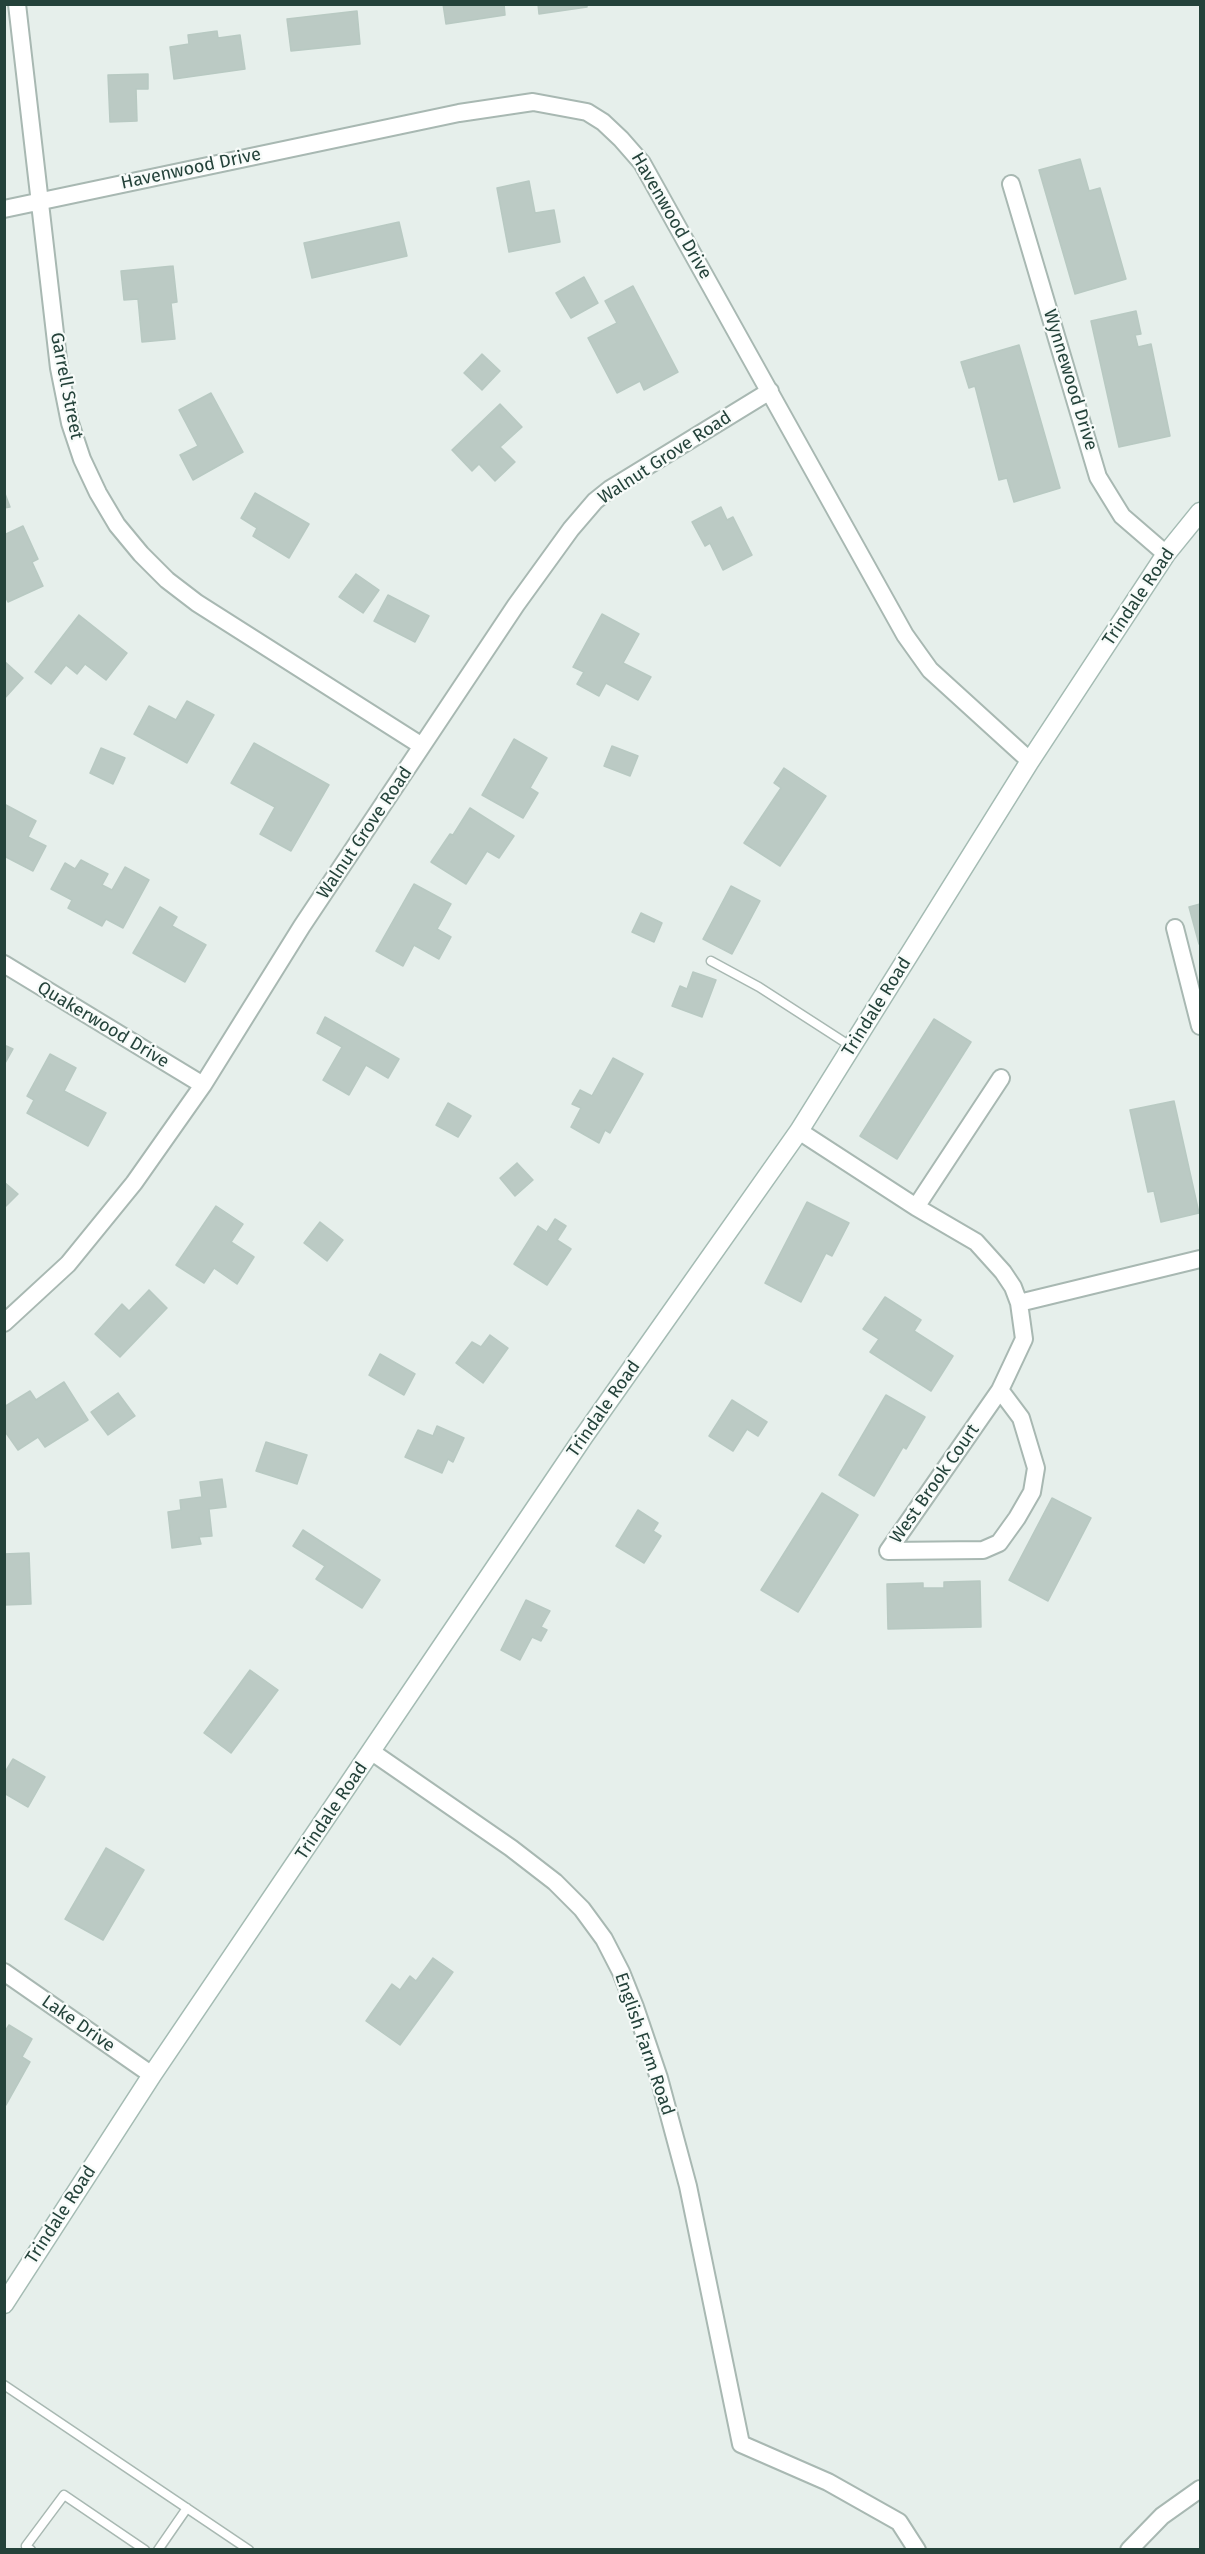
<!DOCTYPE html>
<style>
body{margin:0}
#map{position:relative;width:1205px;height:2554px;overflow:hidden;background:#e6efeb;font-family:"Fira Sans",sans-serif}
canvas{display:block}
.frame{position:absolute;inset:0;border:6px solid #24423a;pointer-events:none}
</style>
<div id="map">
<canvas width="1205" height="2554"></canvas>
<div class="frame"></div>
</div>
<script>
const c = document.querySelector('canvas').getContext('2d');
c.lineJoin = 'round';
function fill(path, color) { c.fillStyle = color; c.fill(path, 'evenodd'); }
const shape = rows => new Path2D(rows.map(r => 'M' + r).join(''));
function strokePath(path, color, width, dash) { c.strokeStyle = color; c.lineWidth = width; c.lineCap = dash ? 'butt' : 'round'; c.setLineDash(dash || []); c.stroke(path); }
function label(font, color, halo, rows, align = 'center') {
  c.font = font + ' "Fira Sans",sans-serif'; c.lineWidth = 4.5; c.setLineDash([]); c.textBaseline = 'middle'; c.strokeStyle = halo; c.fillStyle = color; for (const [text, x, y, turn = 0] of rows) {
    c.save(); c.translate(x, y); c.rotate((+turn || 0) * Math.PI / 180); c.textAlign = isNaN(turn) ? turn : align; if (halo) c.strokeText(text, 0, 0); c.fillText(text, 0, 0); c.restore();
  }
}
const building = shape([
 [443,4,504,4,505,15,446,24,443,4],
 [538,4,587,4,587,7,539,14,538,4],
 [357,11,360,44,291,51,287,19,357,11],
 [217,31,218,38,240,35,245,69,174,79,170,47,189,44,188,35,217,31],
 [148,74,148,89,136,89,137,121,110,122,108,75,148,74],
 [1080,159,1089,191,1100,188,1126,279,1075,294,1039,170,1080,159],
 [529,181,535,213,554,210,560,242,509,252,497,188,529,181],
 [399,222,407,256,312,278,304,243,399,222],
 [173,266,177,302,171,303,175,339,142,342,138,299,124,300,121,271,173,266],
 [584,277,598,303,571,318,556,293,584,277],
 [633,286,678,372,644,390,640,381,617,393,588,338,617,323,605,301,633,286],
 [1136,311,1141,334,1135,335,1138,347,1151,344,1170,436,1119,447,1091,321,1136,311],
 [1019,345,1060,488,1014,502,1007,478,999,480,975,386,969,388,961,362,1019,345],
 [482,354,500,371,482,390,464,373,482,354],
 [211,393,243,452,193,480,180,455,198,446,179,410,211,393],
 [500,404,522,427,500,447,515,462,495,481,479,464,472,471,452,450,500,404],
 [4,491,10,507,4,508,4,491],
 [255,493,309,524,289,558,253,536,257,528,241,518,255,493],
 [721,507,727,520,733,517,752,555,723,570,710,543,705,546,692,522,721,507],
 [23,526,38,559,32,562,43,586,8,602,4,594,4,535,23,526],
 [356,574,379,590,363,613,339,597,356,574],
 [388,595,429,616,415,642,374,621,388,595],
 [602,614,639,634,623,663,651,677,638,700,606,683,599,696,577,684,584,672,573,667,602,614],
 [79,615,127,653,106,680,85,664,77,674,66,665,51,684,35,672,79,615],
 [4,661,23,678,4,699,4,661],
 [187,701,214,715,187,763,134,734,149,706,176,720,187,701],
 [514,739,547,758,530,788,538,793,523,818,482,795,514,739],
 [254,743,329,785,291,851,260,834,275,807,231,783,254,743],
 [612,746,638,756,630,776,604,766,612,746],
 [101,748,125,758,113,784,90,773,101,748],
 [784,768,826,796,780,866,744,843,781,788,774,783,784,768],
 [4,804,36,821,28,837,46,846,33,871,4,856,4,804],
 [470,808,514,836,499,858,487,851,466,884,431,862,450,834,453,835,470,808],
 [81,860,108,874,102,885,112,890,125,867,149,880,123,928,106,919,102,926,68,908,72,900,51,889,65,863,75,869,81,860],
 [414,884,451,904,437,929,451,937,439,959,414,945,403,966,376,951,414,884],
 [731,886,760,901,732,954,703,939,731,886],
 [1200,904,1200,943,1199,944,1189,907,1200,904],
 [160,907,177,917,172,926,206,945,185,982,133,953,160,907],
 [641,913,662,923,654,942,632,932,641,913],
 [693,972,716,980,702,1017,672,1006,680,986,687,989,693,972],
 [325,1017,399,1059,388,1078,366,1065,349,1095,323,1080,342,1047,317,1033,325,1017],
 [934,1019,971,1042,897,1159,860,1136,934,1019],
 [4,1045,13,1049,4,1065,4,1045],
 [50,1054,76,1068,64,1091,106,1113,88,1146,27,1113,34,1100,27,1096,50,1054],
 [613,1058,643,1074,610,1133,605,1130,599,1143,571,1127,581,1108,572,1104,580,1090,592,1096,613,1058],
 [1174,1101,1199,1213,1161,1222,1154,1191,1148,1192,1130,1110,1174,1101],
 [448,1103,471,1116,458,1137,436,1125,448,1103],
 [517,1163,533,1180,515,1196,500,1178,517,1163],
 [4,1182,18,1194,4,1208,4,1182],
 [807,1202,849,1223,832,1256,826,1253,801,1302,765,1283,807,1202],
 [216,1206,243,1224,231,1242,254,1257,237,1284,214,1268,204,1283,176,1265,216,1206],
 [555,1219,566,1226,557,1240,571,1249,547,1285,514,1264,538,1226,547,1232,555,1219],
 [320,1222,343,1240,327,1261,304,1243,320,1222],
 [149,1290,167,1308,120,1357,95,1334,122,1304,129,1311,149,1290],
 [885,1297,921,1320,914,1331,953,1356,931,1391,870,1352,879,1339,863,1329,885,1297],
 [490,1335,508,1348,483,1383,456,1363,472,1342,481,1347,490,1335],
 [380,1354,415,1374,404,1395,369,1375,380,1354],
 [64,1382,88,1420,45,1447,38,1437,18,1450,4,1430,4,1407,30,1391,36,1400,64,1382],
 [118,1393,135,1416,108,1435,91,1412,118,1393],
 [886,1395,925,1417,906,1449,903,1447,874,1496,839,1475,886,1395],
 [732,1400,767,1422,758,1436,747,1429,733,1451,709,1436,732,1400],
 [437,1426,464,1438,453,1462,448,1459,442,1473,405,1457,418,1430,433,1436,437,1426],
 [266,1442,307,1455,297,1484,256,1471,266,1442],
 [222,1479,226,1507,209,1509,212,1536,199,1537,201,1544,172,1548,168,1512,181,1510,180,1500,202,1497,200,1482,222,1479],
 [822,1493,858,1515,798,1612,761,1590,822,1493],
 [1052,1498,1091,1518,1048,1601,1009,1580,1052,1498],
 [638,1510,658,1523,653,1531,661,1536,644,1563,616,1546,638,1510],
 [303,1530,380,1580,362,1608,316,1579,325,1566,293,1546,303,1530],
 [29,1553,31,1604,4,1605,4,1554,29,1553],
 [980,1581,981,1627,888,1629,887,1584,923,1583,923,1588,944,1588,944,1582,980,1581],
 [526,1600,550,1611,541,1627,547,1630,541,1641,532,1637,520,1660,501,1650,526,1600],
 [250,1670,278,1690,231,1753,204,1733,250,1670],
 [13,1759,45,1777,28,1807,4,1793,4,1774,13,1759],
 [106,1848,144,1870,103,1940,65,1919,106,1848],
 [433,1958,453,1972,400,2045,366,2021,392,1984,400,1990,410,1976,416,1981,433,1958],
 [9,2025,32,2039,22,2057,30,2062,6,2105,4,2033,9,2025]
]);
fill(building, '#bbcac4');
strokePath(building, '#b8c9c2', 1.5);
const lane = shape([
 [711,961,759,987,852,1047],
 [4,2385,249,2550],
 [31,2550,26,2546,64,2495,145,2550],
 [158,2550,187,2508]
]);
const street = shape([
 [17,4,59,368,70,423,82,459,98,493,117,525,141,554,167,580,197,603,422,746],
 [1011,184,1098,477,1122,516,1166,554],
 [4,209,459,113,533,102,587,112,603,122,621,139,642,163,905,635,930,670,1030,761],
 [1175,928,1200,1026],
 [4,964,203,1085],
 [799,1131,916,1207,976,1242,1003,1272,1013,1287,1019,1303,1024,1339,1000,1390],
 [916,1207,1001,1078],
 [1019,1303,1200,1259],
 [4,1323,68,1264,134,1183,203,1085,302,926,516,605,571,529,595,501,610,489,770,391],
 [1000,1390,1021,1418,1036,1468,1032,1492,1017,1518,999,1543,983,1550,888,1551,1000,1390],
 [372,1752,511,1848,555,1882,582,1909,604,1939,621,1972,635,2007,659,2078,688,2186,741,2444,828,2482,899,2522,917,2550],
 [4,1972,152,2075],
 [1129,2550,1162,2516,1200,2489]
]);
const secondary = shape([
 [4,2304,152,2075,584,1436,799,1131,1030,761,1166,554,1200,512]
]);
strokePath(lane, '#a8b8b2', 11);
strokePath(street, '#a8b8b2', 20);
strokePath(secondary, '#a4bbb3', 21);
strokePath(lane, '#fff', 8);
strokePath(street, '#fff', 16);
strokePath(secondary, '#fff', 18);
label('18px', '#24423a', '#f7fbf9', [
 ["Havenwood Drive",191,169,-12],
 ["Havenwood Drive",671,216,60],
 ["Wynnewood Drive",1070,380,73],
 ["Garrell Street",66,386,79],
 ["Walnut Grove Road",665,458,-33],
 ["Trindale Road",1139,597,-56],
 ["Walnut Grove Road",365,833,-56],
 ["Trindale Road",877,1007,-58],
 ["Quakerwood Drive",103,1025,31],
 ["Trindale Road",604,1409,-55],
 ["West Brook Court",935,1484,-55],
 ["Trindale Road",332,1811,-56],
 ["Lake Drive",78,2024,35],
 ["English Farm Road",644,2044,71],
 ["Trindale Road",61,2215,-57]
]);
</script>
